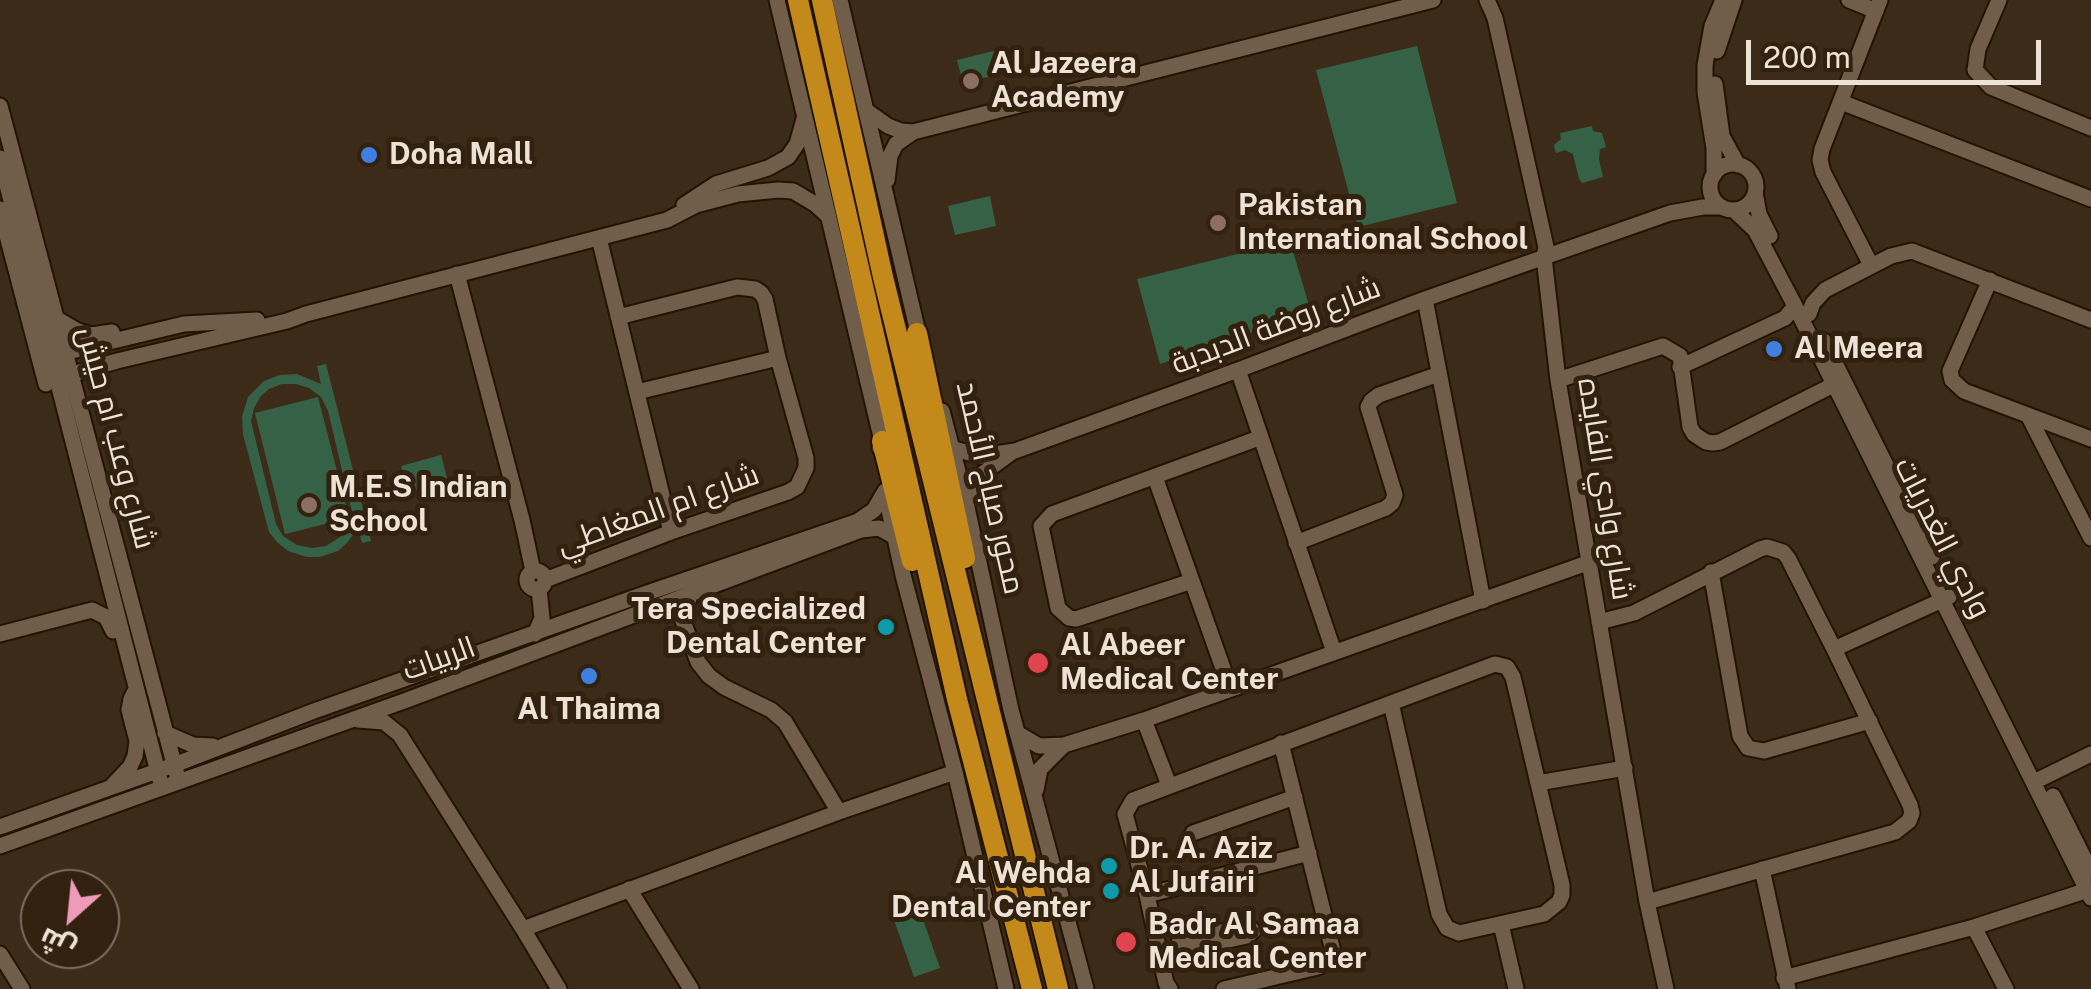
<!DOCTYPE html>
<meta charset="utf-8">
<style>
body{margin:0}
#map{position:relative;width:2091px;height:989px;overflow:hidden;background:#3c2b18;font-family:"Public Sans",Cairo,sans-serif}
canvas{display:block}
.north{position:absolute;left:20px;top:869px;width:100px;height:100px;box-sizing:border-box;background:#32210e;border:2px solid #7d6e5e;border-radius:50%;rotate:207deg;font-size:28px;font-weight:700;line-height:40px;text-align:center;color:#eee2d7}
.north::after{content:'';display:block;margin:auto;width:35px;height:45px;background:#ef9ab8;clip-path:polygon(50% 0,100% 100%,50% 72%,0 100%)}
.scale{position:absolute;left:1746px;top:40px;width:295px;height:45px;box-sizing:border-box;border:5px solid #eee2d7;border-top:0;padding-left:12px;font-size:30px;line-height:35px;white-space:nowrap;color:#eee2d7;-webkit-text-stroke:8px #32210e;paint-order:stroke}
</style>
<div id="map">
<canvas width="2091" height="989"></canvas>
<div class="north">ش</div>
<div class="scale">200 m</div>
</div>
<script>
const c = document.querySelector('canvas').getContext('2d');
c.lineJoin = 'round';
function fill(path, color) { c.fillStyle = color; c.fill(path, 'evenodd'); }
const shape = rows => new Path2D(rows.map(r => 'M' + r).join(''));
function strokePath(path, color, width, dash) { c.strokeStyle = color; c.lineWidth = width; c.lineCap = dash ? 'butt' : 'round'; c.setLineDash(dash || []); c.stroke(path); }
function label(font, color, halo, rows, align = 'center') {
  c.font = font + ' "Public Sans",Cairo,sans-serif'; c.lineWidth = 10; c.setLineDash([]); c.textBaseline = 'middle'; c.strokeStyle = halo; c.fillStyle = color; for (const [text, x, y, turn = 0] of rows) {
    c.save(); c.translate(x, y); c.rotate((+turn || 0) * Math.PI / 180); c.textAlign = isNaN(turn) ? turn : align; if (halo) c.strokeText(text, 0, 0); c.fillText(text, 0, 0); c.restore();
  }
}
fill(shape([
 [1417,46,1457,203,1358,227,1316,70],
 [1005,48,1011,71,963,83,957,60],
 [1592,126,1593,131,1602,133,1606,147,1600,149,1599,159,1603,177,1582,183,1579,179,1573,154,1565,150,1556,153,1554,145,1561,139,1560,133],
 [990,196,996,226,955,235,948,206],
 [1290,241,1311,312,1160,364,1137,279],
 [326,364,371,541,362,543,358,528,347,543,338,551,320,557,307,557,288,551,277,542,269,532,243,434,242,417,248,397,264,381,280,375,297,374,321,384,317,366],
 [282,384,296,384,309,388,321,397,328,411,352,512,349,524,340,537,326,546,312,548,297,545,283,536,276,524,251,421,254,408,261,396,269,389],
 [318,397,349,518,285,534,255,413],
 [441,455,448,482,408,492,401,466],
 [920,911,940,968,914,977,894,920]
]), '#356247');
const minor = shape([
 [777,0,882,441,880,448],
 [840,0,920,341],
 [1487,0,1495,18,1546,247,1544,257,1558,380,1647,902,1666,989],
 [1849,0,1876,11],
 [1999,0,1978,49,1975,70,1991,87,2091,128],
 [1717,51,1734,0],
 [1715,84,1722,136,1738,165],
 [1841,102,2091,199],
 [0,106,177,775],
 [867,111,888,126,901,131,913,132,1433,0],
 [0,158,160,780],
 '1710 187a23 23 0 1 1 46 0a23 23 0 1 1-46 0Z',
 [1714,175,1714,148,1705,92,1705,65,1712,26,1723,0],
 [887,180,890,156,896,144,913,132],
 [1755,193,1759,214,1770,236],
 [684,205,716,184,768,168,788,157,797,144,804,119],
 [0,209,46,384],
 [1734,210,1755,230,1795,306,2091,898],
 [599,238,671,532],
 [1871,265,1823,172,1820,160,1822,149,1880,0],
 [457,274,522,520,533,571],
 [1990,280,1950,371,1952,380,1964,391,2091,439],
 [1425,299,1483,601],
 [1809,314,1813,303,1825,290,1891,256,1912,251,2091,320],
 [57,319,76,330,91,335,112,332],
 [1824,341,1932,557],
 [59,354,184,324,257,320],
 [1680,367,1785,318,1795,306],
 [1238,370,1334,652],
 [56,379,117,361,287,321,306,314,667,220,696,205,738,194,778,190,793,191,815,204,828,216],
 [1558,380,1663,346,1680,356,1690,427,1694,434,1706,442,1713,443,1720,442,1843,380],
 [637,392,778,358],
 [942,411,965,498,1011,710,1086,989],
 [2028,415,2091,538],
 [954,449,981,456,1015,451,1238,370,1425,299,1670,213,1703,207,1722,207],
 [1155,477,1230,688],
 [965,498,982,474,1011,453],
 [887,501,903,575,955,772,1006,989],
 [1296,543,1386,508,1392,503,1395,495,1368,407,1371,401,1379,395,1439,374],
 '527 580a9 9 0 1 1 18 0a9 9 0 1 1-18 0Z',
 [1711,572,1740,736,1748,748,1764,751,1870,721],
 [545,580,671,532,788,492,797,487,806,468,806,458,778,358,765,299,761,293,755,289,737,287,618,317],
 [1192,581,1076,619,1069,618,1058,608,1041,526,1052,514,1259,438],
 [690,595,683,621,698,662,709,676,724,687,771,710,785,722,839,812],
 [1599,622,1634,613,1760,549,1767,547,1783,552,1788,558,1834,649,1910,805,1912,813,1909,821,1895,832,1647,902],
 [0,634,92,610,106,617,113,631],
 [535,634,542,618,539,589],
 [1834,649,1949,597],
 [358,720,384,722,400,735,523,929,559,989],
 [1144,720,1169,785],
 [165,733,193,745,213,746],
 [1017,733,1039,746,1064,745,1144,720,1590,562],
 [2034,782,2091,754],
 [1538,783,1625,768],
 [113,785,130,767,135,756,137,741,129,710,131,699,136,689],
 [1036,790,1040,769,1064,745],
 [2053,796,2091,872],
 [0,827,174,765,314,711,647,593,858,521,874,510,885,491],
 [1193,833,1295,797],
 [0,846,407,700,861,530,879,528,895,537],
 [1762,869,1788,989],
 [629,889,691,989],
 [1147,895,1309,853],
 [1501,924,1516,989],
 [1974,927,2006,989],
 [523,929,839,812,955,772],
 [0,954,22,989],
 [1160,955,1247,936,1253,931,1249,927,1246,926,1185,941,1179,943,1176,951],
 [1784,978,1974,927,2091,889],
 [1170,989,1166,983,1147,895,1125,814,1133,800,1495,664,1507,667,1513,677,1562,885,1562,895,1559,902,1544,914,1459,933,1447,928,1439,914,1391,703],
 [1224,989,1318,967,1328,960,1331,954,1332,947,1281,743]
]);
const highway = shape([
 [798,0,957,699,1032,989],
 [822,0,883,277,1058,989],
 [917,333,965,558],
 [882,441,912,561]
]);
strokePath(minor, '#231302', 19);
strokePath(highway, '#231302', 24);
strokePath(minor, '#715e4a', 15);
strokePath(highway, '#c3891b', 20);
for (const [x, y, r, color] of [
 [971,81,10,"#8d6e63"],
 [369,155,10,"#3f7fe0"],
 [1218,223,10,"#8d6e63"],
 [1774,349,10,"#3f7fe0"],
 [309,505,10,"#8d6e63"],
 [886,627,10,"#0f9aa8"],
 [1038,663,12,"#e0444e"],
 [589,676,10,"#3f7fe0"],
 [1109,866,10,"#0f9aa8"],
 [1111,891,10,"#0f9aa8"],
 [1126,942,12,"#e0444e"]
]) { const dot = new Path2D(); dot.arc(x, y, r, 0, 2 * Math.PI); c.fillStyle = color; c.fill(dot); strokePath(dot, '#32210e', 4); }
label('bold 30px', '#eee2d7', '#32210e', [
 ["Al Jazeera",991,64],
 ["Academy",991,98],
 ["Doha Mall",389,155],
 ["Pakistan",1238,206],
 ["International School",1238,240],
 ["Al Meera",1794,349],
 ["M.E.S Indian",329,488],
 ["School",329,522],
 ["Tera Specialized",866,610,"right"],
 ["Dental Center",866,644,"right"],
 ["Al Abeer",1060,646],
 ["Medical Center",1060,680],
 ["Al Thaima",589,710,"center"],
 ["Dr. A. Aziz",1129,849],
 ["Al Jufairi",1129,883],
 ["Al Wehda",1091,874,"right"],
 ["Dental Center",1091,908,"right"],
 ["Badr Al Samaa",1148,925],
 ["Medical Center",1148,959]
], 'left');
label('30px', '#eee2d7', '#32210e', [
 ["شارع روضة الدبدبة",1276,326,-21],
 ["شارع وعب ام حيش",116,438,75],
 ["محور صباح الأحمد",990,488,77],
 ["شارع وادي الفايده",1605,489,81],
 ["شارع ام المغاطي",658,510,-20],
 ["وادي الغدريات",1942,538,63],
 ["الربيات",439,659,-20]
]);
</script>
